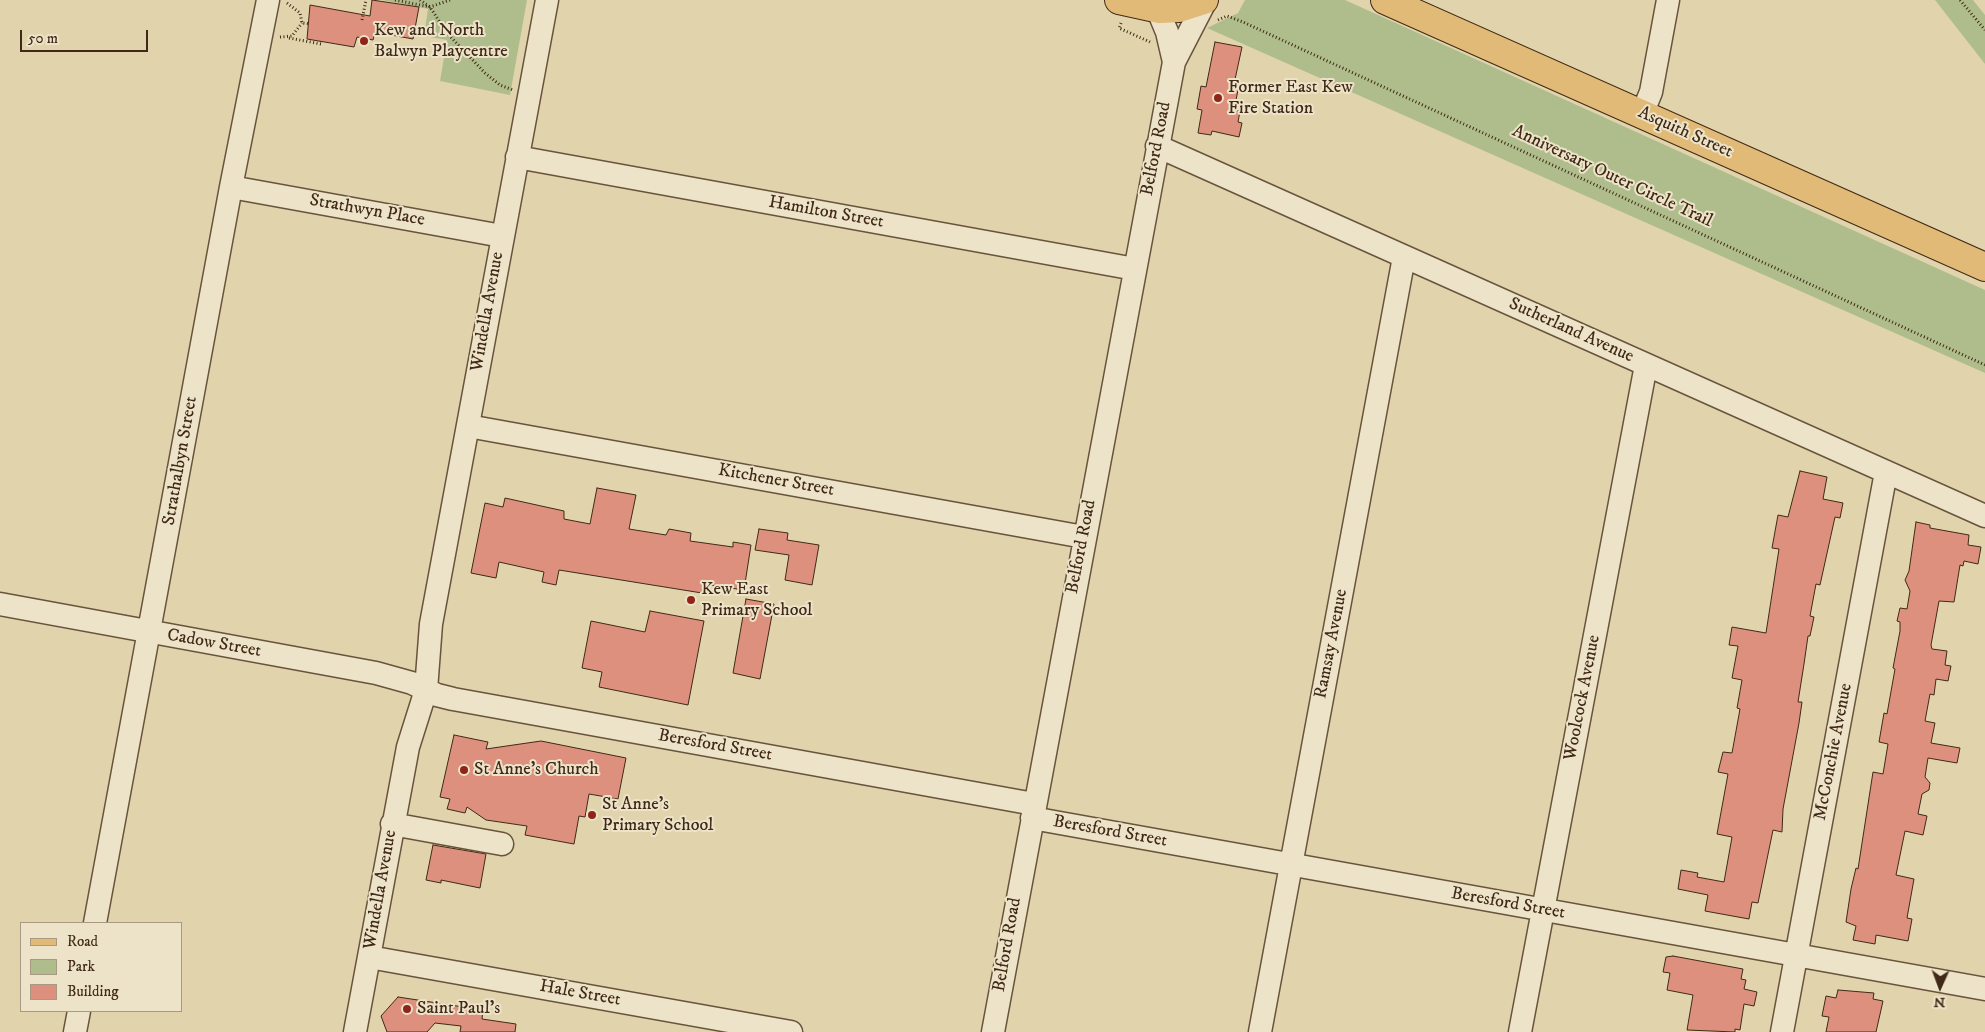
<!DOCTYPE html>
<style>
body{margin:0}
#map{position:relative;width:1985px;height:1032px;overflow:hidden;background:#e1d4ac;font-family:"IM FELL DW Pica",serif}
canvas{display:block}
.legend{position:absolute;left:20px;top:922px;width:162px;height:90px;box-sizing:border-box;background:#ece3c9;border:1px solid #a79982;margin:0;padding:6px 9px;list-style:none;font-size:15px;color:#402917}
.legend li{display:flex;align-items:center;gap:10px;height:25px}
.legend b{width:25px;border:1px solid #a79982}
.north{position:absolute;left:1915px;top:962px;width:50px;height:50px;-webkit-text-stroke:4px #ece3c9;paint-order:stroke;rotate:182deg;font-size:14px;font-weight:700;line-height:20px;text-align:center;color:#402917}
.north::after{content:'';display:block;margin:auto;width:18px;height:22px;background:#402917;clip-path:polygon(50% 0,100% 100%,50% 72%,0 100%)}
.scale{position:absolute;left:20px;top:30px;width:128px;height:22px;box-sizing:border-box;border:2px solid #402917;border-top:0;padding-left:6px;font-size:15px;line-height:18px;white-space:nowrap;color:#402917;-webkit-text-stroke:4px #ece3c9;paint-order:stroke}
</style>
<div id="map">
<canvas width="1985" height="1032"></canvas>
<ul class="legend">
<li><b style="height:6px;background:#e0ba76"></b>Road</li>
<li><b style="height:14px;background:#afbd8c"></b>Park</li>
<li><b style="height:14px;background:#dd907d"></b>Building</li>
</ul>
<div class="north">N</div>
<div class="scale">50 m</div>
</div>
<script>
const c = document.querySelector('canvas').getContext('2d');
c.lineJoin = 'round';
function fill(path, color) { c.fillStyle = color; c.fill(path, 'evenodd'); }
const shape = rows => new Path2D(rows.map(r => 'M' + r).join(''));
function strokePath(path, color, width, dash) { c.strokeStyle = color; c.lineWidth = width; c.lineCap = dash ? 'butt' : 'round'; c.setLineDash(dash || []); c.stroke(path); }
function label(font, color, halo, rows, align = 'center') {
  c.font = font + ' "IM FELL DW Pica",serif'; c.lineWidth = 4; c.setLineDash([]); c.textBaseline = 'middle'; c.strokeStyle = halo; c.fillStyle = color; for (const [text, x, y, turn = 0] of rows) {
    c.save(); c.translate(x, y); c.rotate((+turn || 0) * Math.PI / 180); c.textAlign = isNaN(turn) ? turn : align; if (halo) c.strokeText(text, 0, 0); c.fillText(text, 0, 0); c.restore();
  }
}
fill(shape([
 [382,0,527,0,510,95,440,81,447,40,424,36,428,9],
 [1245,0,1345,0,1985,290,1985,373,1207,28,1238,13],
 [1935,0,1973,0,1985,15,1985,64]
]), '#afbd8c');
const building = shape([
 [372,0,419,7,413,39,375,32,373,40,357,37,354,47,307,39,310,5,370,16,372,0],
 [1215,42,1242,47,1234,84,1239,85,1234,110,1240,111,1238,122,1242,123,1239,137,1212,131,1211,135,1198,133,1202,110,1197,109,1201,86,1206,87,1215,42],
 [1800,471,1827,477,1823,499,1843,503,1840,518,1835,517,1820,585,1816,584,1810,616,1814,617,1810,636,1808,636,1804,664,1798,702,1802,702,1799,723,1783,809,1782,832,1773,830,1758,903,1752,902,1749,919,1705,911,1708,895,1678,889,1681,870,1698,873,1697,877,1724,882,1732,837,1717,834,1728,774,1718,772,1723,752,1732,753,1740,709,1737,708,1742,680,1732,678,1738,646,1729,645,1732,627,1766,633,1779,549,1772,548,1778,515,1788,517,1800,471],
 [597,488,636,495,629,529,666,535,669,529,691,533,690,541,733,547,733,542,751,545,744,590,703,584,702,593,559,570,556,585,542,582,544,572,499,562,496,578,471,573,485,503,503,507,505,498,564,511,564,519,590,524,597,488],
 [1916,522,1930,525,1930,528,1969,535,1968,545,1981,547,1978,564,1964,561,1963,566,1960,565,1954,602,1939,601,1931,645,1932,649,1947,651,1945,665,1951,666,1948,681,1936,679,1934,695,1930,694,1925,721,1935,723,1931,743,1960,748,1957,763,1928,758,1925,777,1930,783,1929,790,1922,794,1918,814,1927,816,1923,835,1905,831,1896,875,1914,879,1907,918,1912,919,1908,941,1876,935,1875,944,1853,940,1856,926,1846,922,1851,889,1856,868,1858,869,1873,772,1883,774,1888,744,1879,742,1884,713,1887,714,1895,669,1893,668,1900,631,1900,622,1897,621,1900,608,1907,609,1910,591,1905,580,1909,571,1916,522],
 [759,529,788,533,787,540,819,545,812,585,785,580,789,555,755,550,759,529],
 [746,599,774,604,760,679,733,673,746,599],
 [650,611,704,621,688,705,599,687,602,672,582,668,591,621,645,632,650,611],
 [454,735,488,742,486,749,541,741,626,758,618,799,589,794,585,817,579,816,574,844,525,835,527,826,486,820,467,807,465,813,447,809,450,799,440,797,454,735],
 [433,845,486,854,480,888,441,880,441,883,426,880,433,845],
 [1673,956,1743,969,1741,979,1746,980,1744,989,1757,992,1754,1006,1744,1004,1740,1030,1735,1029,1735,1032,1687,1030,1693,995,1667,990,1670,973,1663,972,1666,957,1673,956],
 [1838,990,1874,993,1873,999,1883,1001,1876,1032,1826,1032,1829,1017,1822,1016,1826,996,1836,998,1838,990],
 [398,997,483,1010,482,1019,516,1024,515,1032,460,1032,461,1026,435,1023,427,1032,387,1032,381,1016,398,997]
]);
fill(building, '#dd907d');
strokePath(building, '#402917', 1);
const minor = shape([
 [1157,8,1167,32,1174,62],
 [1642,114,1651,92,1668,0],
 [1157,146,1985,516],
 [517,157,1135,269],
 [231,187,502,236],
 [468,426,1084,537],
 [0,604,376,673,412,683,437,695,453,699,1034,804],
 [1032,818,1985,989],
 [392,824,502,844],
 [95,923,231,187,268,0],
 [369,957,791,1032],
 [75,1032,79,1011],
 [355,1032,408,747,426,690,431,624,547,0],
 [993,1032,1174,62,1206,0],
 [1260,1032,1404,257],
 [1520,1032,1646,365],
 [1782,1032,1886,472]
]);
const major = shape([
 [1119,0,1160,9,1179,8,1204,0],
 [1385,0,1985,267]
]);
strokePath(minor, '#68543c', 25);
strokePath(major, '#402917', 30);
strokePath(shape([
 [395,0,430,7,450,0],
 [420,0,430,7,447,33,485,73,500,85,513,90],
 [1960,0,1985,30],
 [287,3,300,13,302,23,310,24],
 [362,20,366,0],
 [1218,20,1227,16,1243,22,1985,365],
 [1121,23,1119,28,1150,42],
 [280,37,292,36,302,23],
 [289,38,321,44,321,41]
]), '#402917', 3, [1, 2.5]);
strokePath(minor, '#ece3c9', 22);
strokePath(major, '#e0ba76', 28);
for (const [x, y, r, color] of [
 [364,41,5,"#8f2418"],
 [1218,98,5,"#8f2418"],
 [691,600,5,"#8f2418"],
 [464,770,5,"#8f2418"],
 [592,815,5,"#8f2418"],
 [407,1009,5,"#8f2418"]
]) { const dot = new Path2D(); dot.arc(x, y, r, 0, 2 * Math.PI); c.fillStyle = color; c.fill(dot); strokePath(dot, '#ece3c9', 2); }
label('18px', '#402917', '#ece3c9', [
 ["Kew and North",374,31],
 ["Balwyn Playcentre",374,52],
 ["Former East Kew",1228,88],
 ["Fire Station",1228,109],
 ["Kew East",701,590],
 ["Primary School",701,611],
 ["St Anne's Church",474,770],
 ["St Anne's",602,805],
 ["Primary School",602,826],
 ["Saint Paul's",417,1009]
], 'left');
label('18px', '#402917', '#ece3c9', [
 ["Asquith Street",1685,133,24],
 ["Belford Road",1157,149,-79],
 ["Anniversary Outer Circle Trail",1612,177,25],
 ["Strathwyn Place",367,211,10],
 ["Hamilton Street",826,213,10],
 ["Windella Avenue",488,312,-80],
 ["Sutherland Avenue",1571,331,24],
 ["Strathalbyn Street",181,461,-80],
 ["Kitchener Street",776,481,10],
 ["Belford Road",1082,547,-79],
 ["Cadow Street",214,644,10],
 ["Ramsay Avenue",1332,644,-79],
 ["Woolcock Avenue",1583,698,-79],
 ["Beresford Street",715,746,10],
 ["McConchie Avenue",1834,752,-79],
 ["Beresford Street",1110,832,10],
 ["Windella Avenue",381,890,-80],
 ["Beresford Street",1508,904,10],
 ["Belford Road",1008,945,-80],
 ["Hale Street",580,994,10]
]);
</script>
